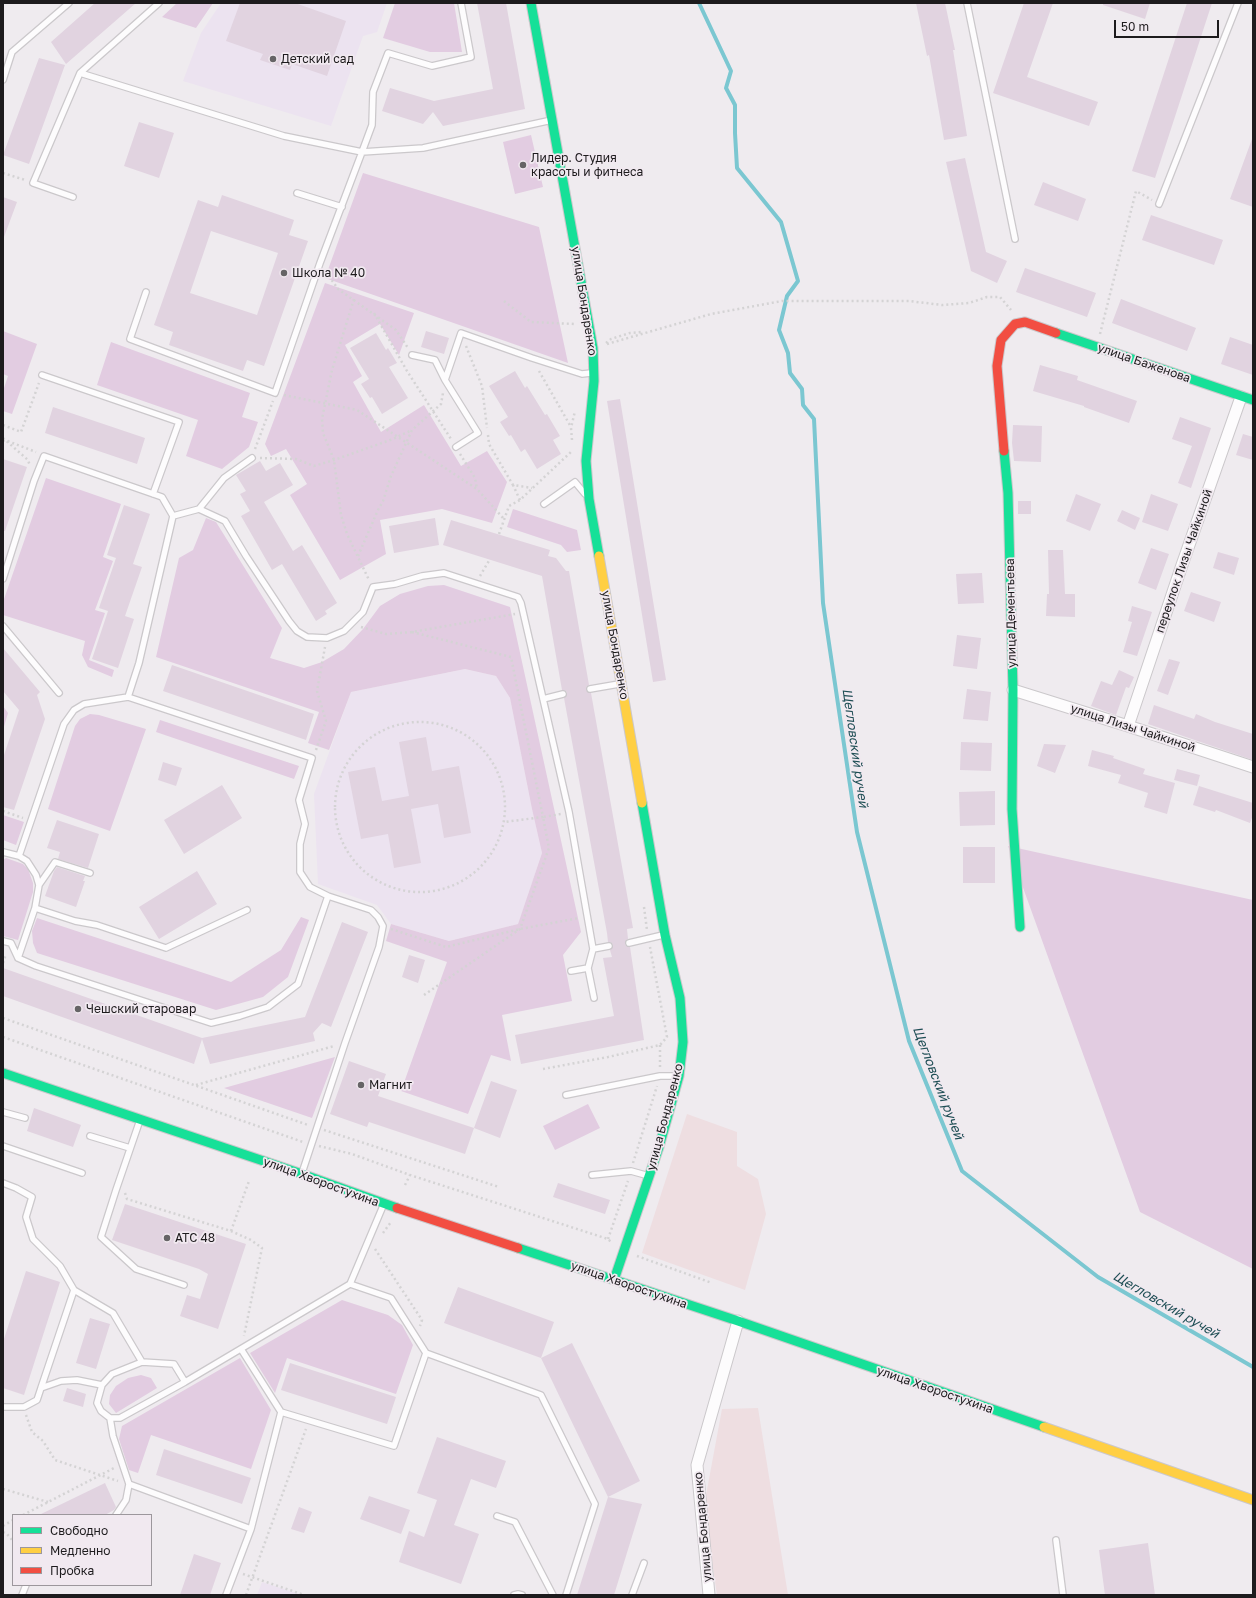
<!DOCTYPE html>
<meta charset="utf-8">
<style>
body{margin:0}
#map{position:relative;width:1256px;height:1598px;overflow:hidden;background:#efebef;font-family:"Golos Text",sans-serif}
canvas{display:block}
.frame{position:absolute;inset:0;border:4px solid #1d1b1d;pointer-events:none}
.legend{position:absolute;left:12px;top:1514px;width:140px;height:72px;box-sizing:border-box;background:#f1e9f0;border:1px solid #9c979c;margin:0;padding:5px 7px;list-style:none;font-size:12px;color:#1d1b1d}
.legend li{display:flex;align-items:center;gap:8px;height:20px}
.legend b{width:20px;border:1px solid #9c979c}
.scale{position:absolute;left:1114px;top:20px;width:105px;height:18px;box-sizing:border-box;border:2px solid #1d1b1d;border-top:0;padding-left:5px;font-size:12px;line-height:14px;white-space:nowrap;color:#1d1b1d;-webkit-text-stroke:3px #f1e9f0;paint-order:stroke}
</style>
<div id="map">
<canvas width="1256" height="1598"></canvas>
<div class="frame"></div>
<ul class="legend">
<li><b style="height:5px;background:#16e098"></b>Свободно</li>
<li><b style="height:5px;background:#ffcf43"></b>Медленно</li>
<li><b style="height:5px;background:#f24e42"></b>Пробка</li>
</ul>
<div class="scale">50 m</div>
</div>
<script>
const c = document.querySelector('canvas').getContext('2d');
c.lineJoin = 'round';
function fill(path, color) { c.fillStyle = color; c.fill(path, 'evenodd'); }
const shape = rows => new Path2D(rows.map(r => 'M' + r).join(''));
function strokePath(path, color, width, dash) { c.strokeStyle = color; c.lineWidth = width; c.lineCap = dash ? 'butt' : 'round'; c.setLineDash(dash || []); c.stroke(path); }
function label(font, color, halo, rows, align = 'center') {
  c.font = font + ' "Golos Text",sans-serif'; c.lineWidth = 3.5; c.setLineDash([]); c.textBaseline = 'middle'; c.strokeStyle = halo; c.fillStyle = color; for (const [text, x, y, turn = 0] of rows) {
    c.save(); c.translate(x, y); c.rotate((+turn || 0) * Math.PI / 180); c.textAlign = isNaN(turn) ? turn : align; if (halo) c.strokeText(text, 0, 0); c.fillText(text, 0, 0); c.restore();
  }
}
fill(shape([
 [687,1114,737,1132,737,1166,758,1179,766,1214,745,1290,642,1253],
 [758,1408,788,1595,717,1595,704,1506,722,1409]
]), '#eedee1');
fill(shape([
 [221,3,387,3,377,32,363,36,331,126,183,81,201,33],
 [465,669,496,676,510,698,532,809,542,853,518,924,449,941,391,924,377,905,318,884,314,794,351,692],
 [262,1582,302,1595,257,1595]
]), '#ece3f0');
fill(shape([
 [177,3,213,3,196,28,162,17],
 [395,3,454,3,462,52,430,52,383,38],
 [531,135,543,187,515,194,503,142],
 [363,173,539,227,568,363,325,278],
 [325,283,414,313,399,355,380,324,345,345,362,376,353,382,381,432,424,405,461,466,487,451,507,482,492,523,442,509,380,520,386,554,340,580,290,495,307,484,286,449,271,456,265,444],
 [3,331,37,344,12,414,3,411,3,391,8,376,3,374],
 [111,342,250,393,242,417,258,422,249,447,222,469,186,456,198,420,97,385],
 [46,478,121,504,103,557,113,561,95,610,105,613,89,660,114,670,112,677,88,667,82,655,85,641,3,615,3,602],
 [513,509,577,530,581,550,567,552,561,545,507,527],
 [206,518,216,522,282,628,270,658,304,668,322,662,344,649,363,629,380,606,400,594,428,586,444,585,510,607,581,932,563,955,572,1001,502,1015,511,1061,491,1055,468,1114,401,1091,447,962,386,941,391,924,449,941,518,924,542,853,532,809,510,698,496,676,465,669,351,692,329,750,308,743,319,712,156,657,179,558,193,550],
 [3,706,8,713,3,730],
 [90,714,99,715,146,729,110,831,48,809,75,726,80,719],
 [160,720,299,766,294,779,156,732],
 [3,815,24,822,16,845,3,840],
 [1008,846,1253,900,1253,1269,1140,1212],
 [6,858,23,864,28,869,33,883,33,892,18,940,3,936,3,860],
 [301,917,309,920,288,977,263,997,216,1010,37,953,33,943,32,931,37,918,231,982,281,950],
 [335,1057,312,1118,224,1088],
 [588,1104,600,1128,555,1150,543,1126],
 [342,1300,388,1315,402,1325,413,1345,396,1394,287,1358,275,1393,250,1353],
 [240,1358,271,1410,251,1469,151,1435,138,1473,129,1470,119,1439,122,1426],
 [141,1375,151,1378,157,1388,116,1413,109,1404,110,1395,116,1386,128,1378]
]), '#e2cce1');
strokePath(shape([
 [699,3,731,71,726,88,735,105,735,133,737,168,781,222,798,281,787,296,779,330,788,353,790,373,802,389,803,405,814,419,823,603,857,832,909,1041,962,1171,1098,1277,1253,1367]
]), '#7bc7d1', 4);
fill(shape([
 [95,3,136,3,66,64,51,42],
 [240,3,295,3,346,21,327,76,292,64,290,70,260,60,263,54,226,41],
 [477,3,506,3,525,109,443,126,433,112,423,124,382,111,390,88,434,101,493,89],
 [916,3,945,3,955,50,953,50,967,136,944,140,929,55,927,56],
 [1024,3,1053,3,1027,77,1098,102,1089,126,993,93],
 [1103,3,1150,3,1145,19,1103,5],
 [1187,3,1212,3,1155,178,1132,171],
 [39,58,65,65,29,164,3,155],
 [139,122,174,133,159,178,124,166],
 [1252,139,1253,139,1253,207,1230,199],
 [965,158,986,252,1007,261,997,283,971,271,946,162],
 [1043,182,1086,199,1078,221,1034,205],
 [222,195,294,220,289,235,308,241,264,366,247,360,243,371,169,345,173,332,154,325,198,200,218,207],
 [211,231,278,253,257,315,190,293],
 [3,197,17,202,4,237,3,237],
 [1151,215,1223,240,1214,265,1142,240],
 [1025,268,1096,293,1087,317,1016,292],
 [1121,299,1196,328,1187,351,1112,323],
 [426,331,449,338,444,354,421,347],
 [376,333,386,350,388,348,397,363,389,367,408,398,382,414,372,397,370,398,361,384,369,379,350,348],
 [1230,337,1253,345,1253,375,1221,364],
 [1040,365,1078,376,1077,380,1137,401,1129,423,1084,407,1084,406,1033,391],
 [515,371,525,388,527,386,545,415,547,414,560,436,553,440,561,454,537,469,525,449,521,452,511,435,509,436,500,422,508,417,489,386],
 [620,399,666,680,653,682,607,401],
 [53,407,145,438,137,464,45,433],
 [1180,417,1211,428,1191,488,1178,483,1192,446,1172,439],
 [1013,425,1042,426,1041,462,1014,461,1012,443],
 [1243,434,1253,437,1253,460,1236,455],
 [3,459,27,467,5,531,3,531],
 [260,461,266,471,280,463,293,485,264,502,293,551,302,545,337,603,325,611,327,614,316,621,282,564,272,570,241,516,250,511,240,494,246,491,236,475],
 [1076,494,1101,504,1090,531,1066,521],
 [1151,494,1178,504,1168,531,1142,522],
 [1018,501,1031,501,1031,514,1018,514],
 [124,505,150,514,133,564,142,567,125,616,134,619,118,668,92,659,108,611,99,608,116,558,107,555],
 [1122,510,1140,518,1135,530,1117,521],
 [435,518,439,545,394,553,389,526],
 [451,520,550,550,548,556,556,558,566,571,569,571,589,685,586,687,586,690,591,693,633,928,627,929,628,939,626,940,625,944,626,946,630,947,644,1040,521,1064,515,1035,614,1016,603,958,612,957,610,950,613,946,612,943,608,942,607,933,564,698,567,693,566,691,562,690,542,576,443,545],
 [1151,548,1169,554,1156,590,1138,583],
 [1048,550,1063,550,1065,594,1075,594,1075,617,1046,616,1047,594,1049,594],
 [1218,552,1239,558,1234,575,1213,568],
 [982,573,984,603,958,604,956,574],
 [1191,592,1221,602,1214,622,1184,611],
 [1132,606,1152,612,1137,656,1123,652,1132,622,1128,621],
 [957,635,981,638,977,669,953,666],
 [3,648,40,692,37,695,45,719,14,810,3,807,3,758,19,710,3,691],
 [1169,659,1180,662,1168,695,1157,691],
 [172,665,314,714,306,740,163,691],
 [1119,670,1134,677,1129,688,1126,687,1116,715,1091,706,1101,681,1112,685],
 [967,689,991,692,988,721,963,719],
 [1154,705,1194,719,1196,714,1215,722,1253,734,1253,760,1148,724],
 [426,737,432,771,459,766,471,833,444,838,438,804,411,809,421,863,394,868,388,834,361,839,348,772,375,767,382,801,409,796,399,742],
 [961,742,992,743,991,771,960,770],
 [1044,744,1066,745,1055,773,1037,766],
 [1092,750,1114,756,1113,758,1145,769,1143,774,1175,783,1167,814,1144,807,1148,793,1118,783,1121,775,1088,766],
 [163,762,182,768,176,786,158,780],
 [1177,769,1200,775,1197,786,1174,780],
 [222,785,242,818,184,854,164,820],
 [1199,786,1253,803,1253,815,1250,823,1216,810,1215,812,1193,805],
 [995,791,995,825,960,826,959,792],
 [57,820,99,834,88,868,58,859,60,852,47,848],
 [963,847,995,847,995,883,963,883],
 [57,867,85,876,83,881,85,881,76,907,45,896,54,871],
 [197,871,217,904,159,939,139,907],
 [342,922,368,932,331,1027,322,1023,313,1033,315,1041,210,1064,202,1039,194,1064,3,996,3,968,202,1038,305,1017],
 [409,955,425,960,418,983,402,977],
 [349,1061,386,1074,378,1096,474,1128,465,1154,369,1122,367,1127,330,1114],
 [491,1081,517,1090,500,1138,474,1128],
 [34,1108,81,1125,73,1147,27,1131],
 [558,1183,610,1200,605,1214,553,1197],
 [125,1204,246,1244,218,1329,180,1316,187,1295,200,1299,208,1274,199,1269,112,1240],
 [26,1271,60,1282,24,1395,3,1388,3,1342],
 [458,1287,554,1322,541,1358,444,1323],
 [90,1318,110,1324,96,1369,76,1363],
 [572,1343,640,1481,608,1497,541,1358],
 [290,1363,396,1397,387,1424,281,1390],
 [67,1388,86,1394,83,1407,63,1401],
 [437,1437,506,1461,496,1488,471,1479,454,1525,479,1534,461,1584,399,1562,409,1531,424,1537,437,1500,417,1493],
 [164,1449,251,1478,242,1504,156,1475],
 [105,1483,116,1507,114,1510,105,1515,39,1515],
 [369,1496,410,1510,401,1534,360,1519],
 [608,1497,642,1504,614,1595,577,1595],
 [299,1507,312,1512,304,1533,291,1529],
 [1148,1543,1155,1595,1105,1595,1099,1550],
 [194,1554,221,1563,210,1595,180,1595]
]), '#e1d3e0');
const lane = shape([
 [967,3,1015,239],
 [80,73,284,136,362,152,372,125,373,92,388,53,432,66,471,57,461,3],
 [3,80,12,52,69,3],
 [297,193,342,207],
 [73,197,33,183,80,73,159,3],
 [1159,204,1238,3],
 [146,292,130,339,275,393,320,263,362,152,423,148,552,120],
 [412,355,435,360,445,380],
 [42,375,179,422,153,494],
 [456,447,478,433,445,380,461,333,532,358,582,374,591,373],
 [544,504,575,482,585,494],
 [199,509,224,478,252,458],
 [3,579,34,481,44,456,162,497,173,516],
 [3,626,59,693],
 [590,689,619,684],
 [128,697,139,663,173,516,199,509,225,521,246,556,289,621,297,631,307,637,327,638,344,631,363,612,373,587,395,584,422,576,444,573,518,597,521,603,569,812,593,949,609,946],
 [543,699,563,694],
 [3,852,19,856,27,861,36,875,39,885,35,908,18,958,36,966,211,1023,240,1016,268,1007,298,984,328,896,371,910,378,917,383,926,379,947,345,1043,302,1173],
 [19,856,64,724,74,710,84,704,128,697,312,758,299,800,305,824,300,844,300,872,310,887,328,896],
 [39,885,55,862,90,873],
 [35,908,75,921,97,925,166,948,247,910],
 [3,941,11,943,18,958],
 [629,943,663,935],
 [593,949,588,968,594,998],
 [571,971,588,968],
 [566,1095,660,1076,677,1076],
 [3,1112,25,1118],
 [140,1120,116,1190,101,1237,136,1269,184,1285],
 [90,1136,130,1148],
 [3,1146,82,1173],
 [592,1175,631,1171,649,1176],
 [3,1183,16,1188,32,1197,26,1217,33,1239,60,1266,74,1290,113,1313,142,1362],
 [426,1353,541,1395,595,1504,566,1595],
 [185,1382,174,1364,142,1362,112,1374,102,1385,97,1403,101,1411,110,1418,120,1418,185,1382,350,1284,383,1206],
 [41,1388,74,1290],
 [3,1407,24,1407,37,1400,41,1388,61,1381,77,1380,102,1385],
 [281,1412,394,1446,426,1353,391,1298,350,1284],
 [110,1418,113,1436,129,1484,251,1529],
 [116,1515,126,1500,129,1484],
 [497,1516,515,1522,553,1595],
 [1056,1540,1063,1595],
 [22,1595,26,1585],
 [226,1595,251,1529,281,1412,241,1349],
 [514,1595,518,1594,522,1595],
 [632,1595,644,1563]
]);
const street = shape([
 [1013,690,1128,726,1253,767],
 [1128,726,1182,565,1241,397],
 [709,1595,697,1465,738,1321]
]);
const fast = shape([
 [531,3,593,348,594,381,586,461,589,499,599,556],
 [1056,333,1253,400],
 [1004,451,1008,493,1013,690,1012,809,1020,927],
 [3,1073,302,1174,397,1208],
 [518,1248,738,1321,1044,1427],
 [614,1280,659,1147,679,1076,683,1042,680,998,665,935,642,803]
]);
const slow = shape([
 [599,556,642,803],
 [1044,1427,1253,1500]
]);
const jam = shape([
 [1004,451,997,366,1001,340,1015,324,1025,322,1056,333],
 [397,1208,518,1248]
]);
strokePath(lane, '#cbc8cb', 8);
strokePath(street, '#cbc8cb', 13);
strokePath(fast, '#cbc8cb', 11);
strokePath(slow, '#cbc8cb', 11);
strokePath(jam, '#cbc8cb', 11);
strokePath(shape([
 [3,173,25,180],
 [326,272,338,289,396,330,408,348],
 [354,299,332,370,322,419,323,433,334,460,341,515,347,534,369,580],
 [504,301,531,322,575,324],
 [374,313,407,371,451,439],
 [1100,334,1136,191,1152,200],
 [606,343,611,339,630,333,642,332],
 [607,344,711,314,782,301,909,301,942,305,969,303,987,297,1000,297,1011,310],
 [466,346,482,386,487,428],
 [539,371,571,427],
 [284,395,357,410,477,489,504,519],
 [3,425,21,432,39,383],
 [488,435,489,444,513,485],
 [3,438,28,460,30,466],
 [572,440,571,428,575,411],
 [3,441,5,440,36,452],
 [255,449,273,401],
 [460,454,475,478,477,489],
 [260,458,296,459,314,466,334,460,393,439,412,430],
 [520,500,513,485,532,488],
 [499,534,509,506,520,500,572,451],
 [358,556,378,510,383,501,391,476,412,430,441,404,443,393],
 [480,576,490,559],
 [361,627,386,634,412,632,515,614],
 [412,632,511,657,543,817,504,822],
 '335 807a85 85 0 1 1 170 0a85 85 0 1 1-170 0Z',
 [316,750,326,721,317,691,325,647],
 [3,811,23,818],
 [644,907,647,930],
 [391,929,446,947,520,929,579,918],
 [3,963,6,954],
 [424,995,520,929,549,848,543,817,561,814],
 [3,1018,308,1125],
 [3,1037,303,1142],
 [660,1045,660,1067],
 [543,1069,608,1057,660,1045,667,1037,650,947],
 [196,1085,334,1046],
 [324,1130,499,1187],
 [319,1146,352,1154,410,1175,608,1239,612,1243],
 [633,1163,657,1086],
 [405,1185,410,1175],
 [125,1193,127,1199,231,1231,251,1240,262,1248,244,1336],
 [231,1231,249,1181],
 [383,1233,391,1222],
 [608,1239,628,1181],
 [375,1249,422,1320,420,1326],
 [637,1256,712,1283],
 [26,1415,32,1432,43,1441,55,1460,118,1481],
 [3,1489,48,1502],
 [23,1515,114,1468],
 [3,1526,13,1520],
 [3,1532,7,1534,13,1541],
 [243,1574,304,1595],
 [246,1595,306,1429]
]), '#d4d3d4', 2.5, [2, 3]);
strokePath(lane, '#fdfcfd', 5.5);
strokePath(street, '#fdfcfd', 11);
strokePath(fast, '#16e098', 9);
strokePath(slow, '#ffcf43', 9);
strokePath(jam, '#f24e42', 9);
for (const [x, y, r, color] of [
 [273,59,4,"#666466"],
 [523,165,4,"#666466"],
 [284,273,4,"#666466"],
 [78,1009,4,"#666466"],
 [361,1085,4,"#666466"],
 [167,1238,4,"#666466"]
]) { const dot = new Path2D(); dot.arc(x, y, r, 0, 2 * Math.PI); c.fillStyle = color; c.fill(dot); strokePath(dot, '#f1e9f0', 1.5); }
label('12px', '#1d1b1d', '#f1e9f0', [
 ["Детский сад",281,59],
 ["Лидер. Студия",531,158],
 ["красоты и фитнеса",531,172],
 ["Школа № 40",292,273],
 ["Чешский старовар",86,1009],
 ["Магнит",369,1085],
 ["АТС 48",175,1238]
], 'left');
label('12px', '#1d1b1d', '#f1e9f0', [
 ["улица Бондаренко",584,301,81],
 ["улица Баженова",1144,363,19],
 ["переулок Лизы Чайкиной",1184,561,-71],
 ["улица Дементьева",1011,613,-91],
 ["улица Бондаренко",615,645,80],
 ["улица Лизы Чайкиной",1133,728,18],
 ["улица Бондаренко",665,1117,-75],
 ["улица Хворостухина",321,1182,20],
 ["улица Хворостухина",629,1285,19],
 ["улица Хворостухина",935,1390,19],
 ["улица Бондаренко",703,1527,-95]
]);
label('italic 13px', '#1e4e54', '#f1e9f0', [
 ["Щегловский ручей",855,748,82],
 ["Щегловский ручей",938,1083,69],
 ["Щегловский ручей",1166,1305,30]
]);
</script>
